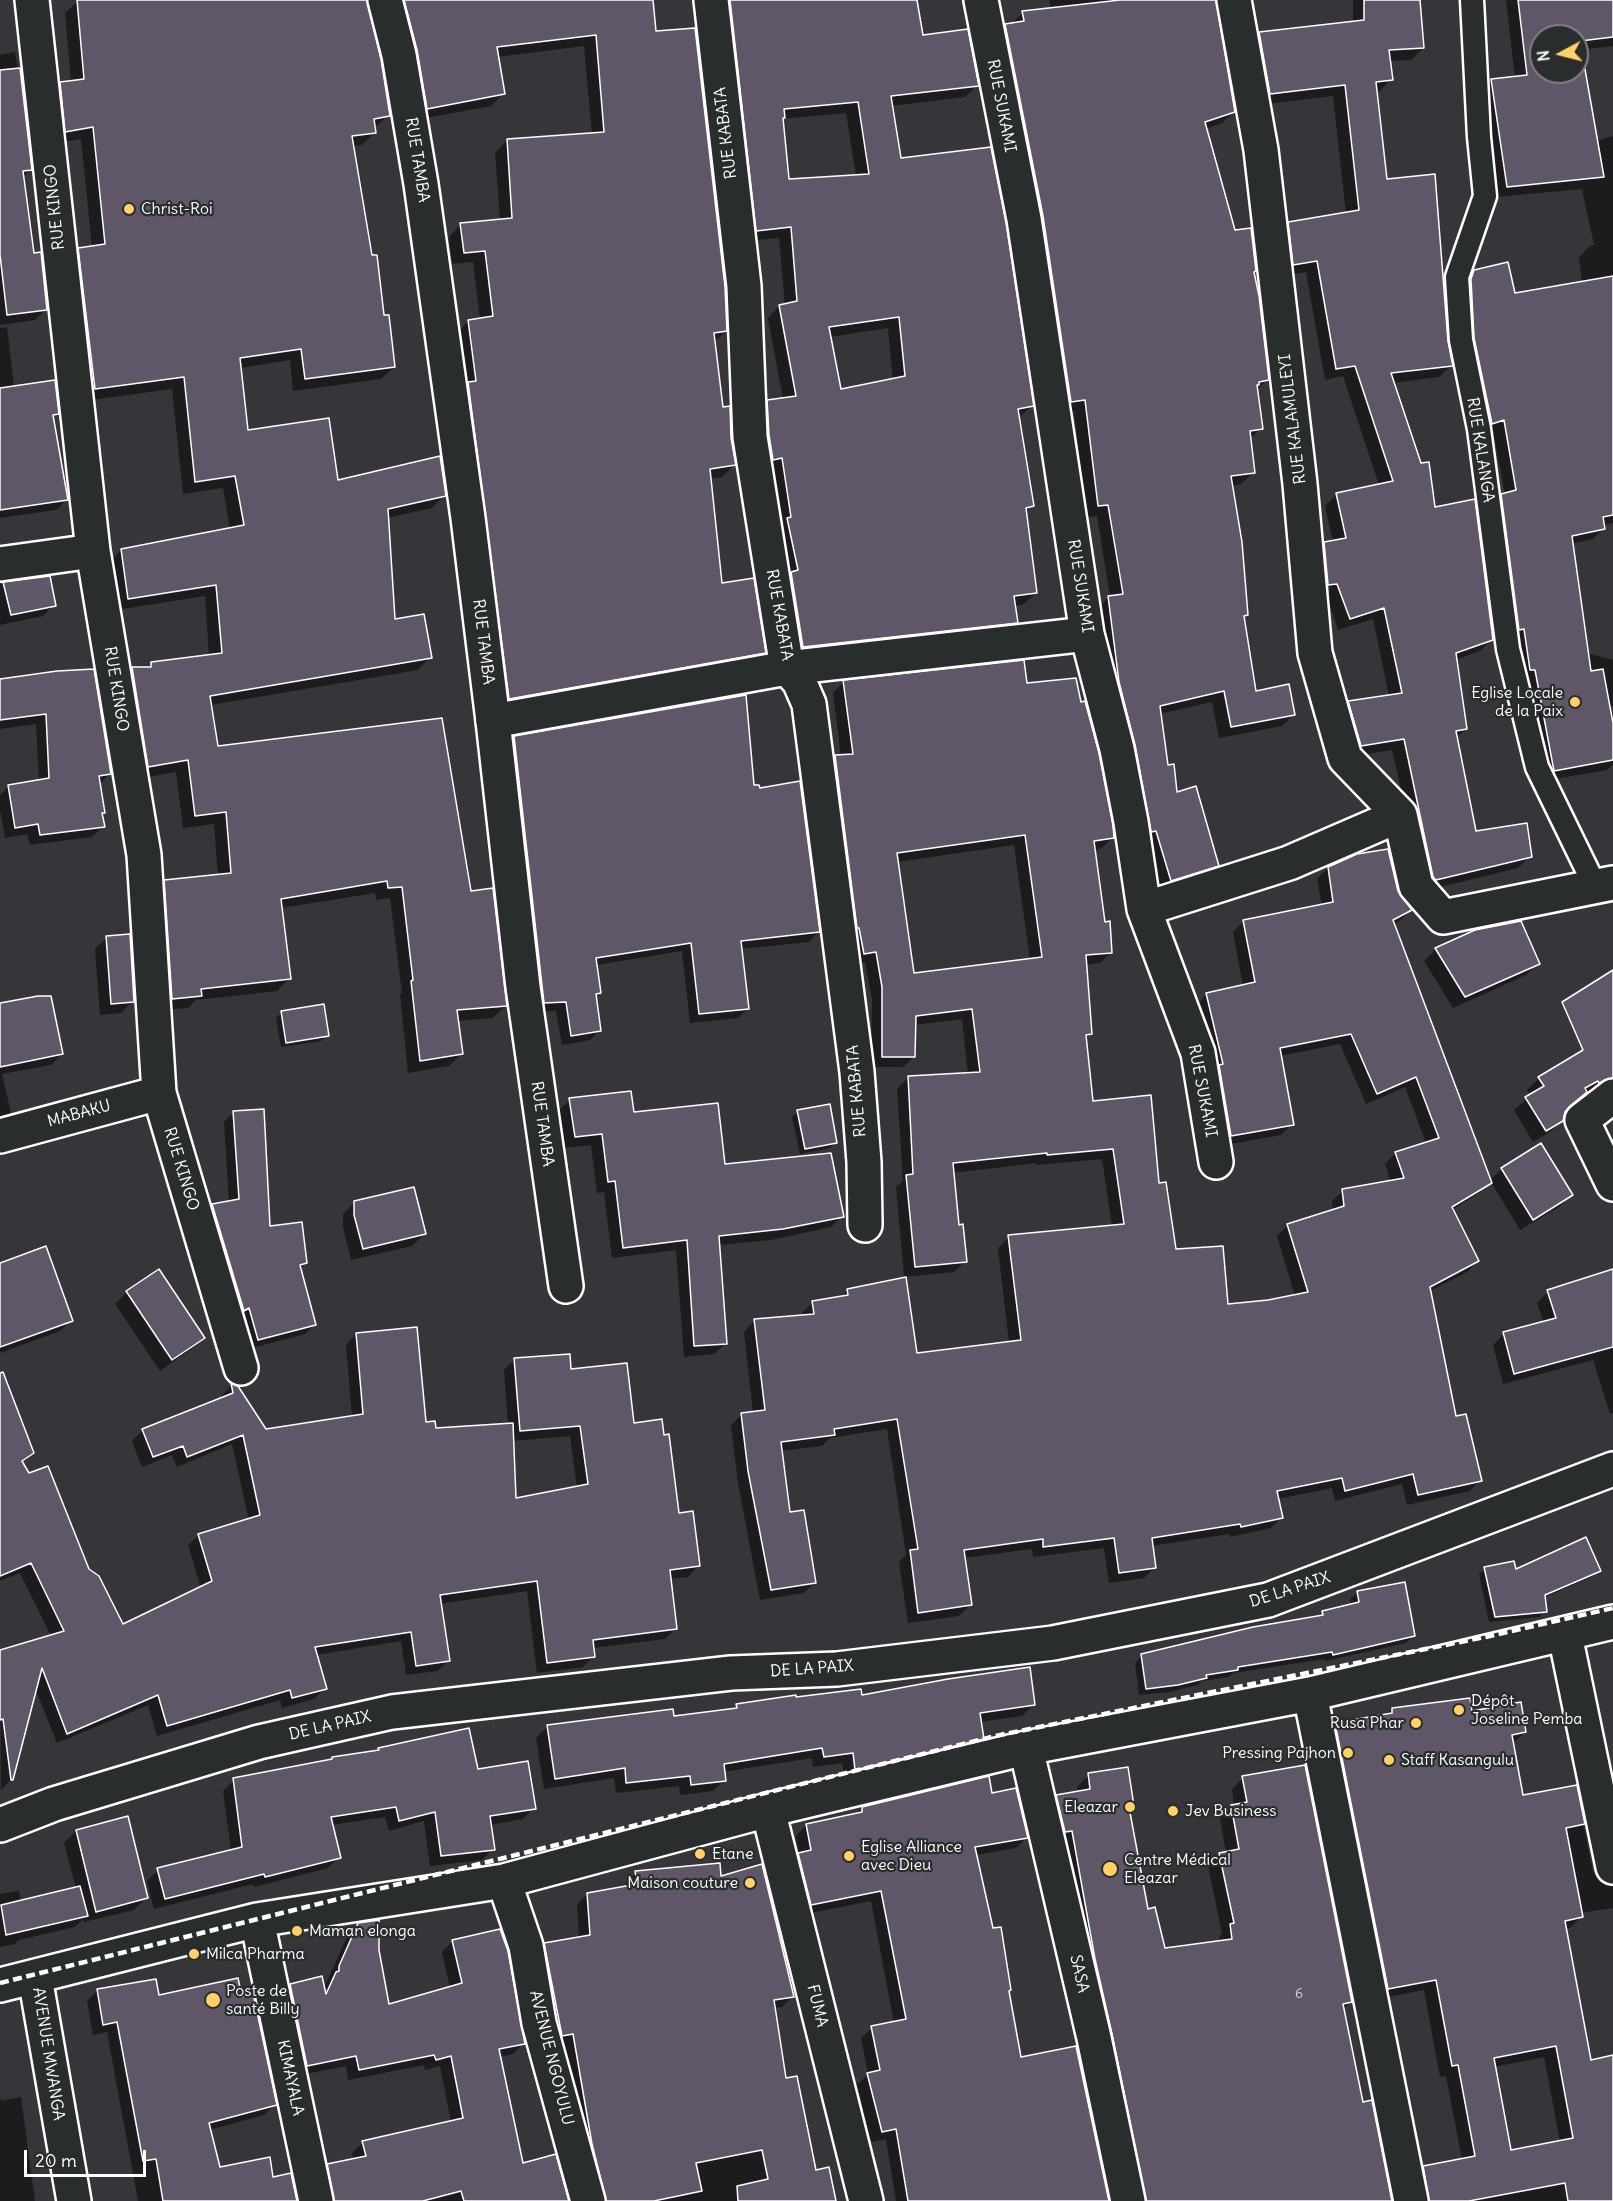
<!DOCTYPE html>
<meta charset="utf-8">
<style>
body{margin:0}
#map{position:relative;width:1613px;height:2201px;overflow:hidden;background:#35353a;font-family:Delius,sans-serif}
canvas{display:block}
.north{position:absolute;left:1529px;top:24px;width:60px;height:60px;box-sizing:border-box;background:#2a2d2e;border:2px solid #7f8182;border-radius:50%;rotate:263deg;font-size:16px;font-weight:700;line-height:24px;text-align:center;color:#fff}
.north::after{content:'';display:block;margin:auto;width:21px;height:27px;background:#ffd166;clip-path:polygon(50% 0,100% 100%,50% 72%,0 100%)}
.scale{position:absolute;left:24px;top:2150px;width:122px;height:27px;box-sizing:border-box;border:3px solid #fff;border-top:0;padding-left:8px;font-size:18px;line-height:21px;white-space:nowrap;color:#fff;-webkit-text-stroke:4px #2a2d2e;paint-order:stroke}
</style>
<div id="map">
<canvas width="1613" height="2201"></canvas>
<div class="north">N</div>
<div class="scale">20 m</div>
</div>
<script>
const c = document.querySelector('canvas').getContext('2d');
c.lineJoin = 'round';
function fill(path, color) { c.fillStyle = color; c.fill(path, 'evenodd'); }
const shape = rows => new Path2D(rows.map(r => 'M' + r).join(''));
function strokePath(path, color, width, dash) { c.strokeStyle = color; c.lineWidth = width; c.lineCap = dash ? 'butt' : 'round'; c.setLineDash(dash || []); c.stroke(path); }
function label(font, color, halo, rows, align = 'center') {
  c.font = font + ' Delius,sans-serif'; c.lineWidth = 4.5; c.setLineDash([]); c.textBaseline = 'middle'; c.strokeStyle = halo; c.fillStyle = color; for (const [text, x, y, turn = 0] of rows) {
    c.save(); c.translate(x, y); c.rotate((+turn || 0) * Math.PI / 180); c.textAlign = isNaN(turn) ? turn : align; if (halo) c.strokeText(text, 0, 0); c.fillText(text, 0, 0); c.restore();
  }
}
fill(shape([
 [84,0,365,0,389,115,374,128,374,133,362,145,353,146,394,367,381,379,293,391,290,360,240,368,247,432,337,482,444,495,432,508,387,518,394,620,430,657,418,670,210,705,216,747,470,893,505,1006,493,1018,457,1021,461,1054,449,1066,408,1073,400,994,402,993,390,898,376,900,375,893,281,908,289,979,277,991,196,1000,188,1008,160,1010,153,894,165,882,218,876,214,824,183,828,176,772,136,779,120,681,132,669,147,668,152,663,209,656,205,596,116,610,109,563,121,550,230,529,223,488,183,494,172,389,83,401,67,261,79,249,92,247,81,139,54,143,48,96,61,84,71,82,65,13,78,1],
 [387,0,651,0,655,33,726,331,713,343,722,409,734,465,722,477,709,479,721,585,764,652,752,665,497,710,456,334,468,321,480,320,473,262,452,264,449,237,461,224,500,220,495,153,507,140,592,134,584,46,497,57,503,94,491,106,415,120],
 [714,0,878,0,977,85,965,97,891,106,900,160,1032,406,1018,418,1033,505,1025,513,1036,593,1024,604,1014,606,1016,622,1005,634,791,658,756,413,768,402,783,399,768,318,779,306,785,305,779,238,745,241],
 [846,113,856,176,788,181,781,119],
 [888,328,893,380,840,390,829,337],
 [1049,0,1214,0,1234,112,1222,123,1205,129,1234,232,1253,273,1267,380,1256,391,1261,428,1249,440,1253,473,1241,484,1231,486,1246,615,1243,618,1254,693,1294,714,1282,726,1219,738,1212,702,1159,714,1166,766,1176,794,1217,865,1206,877,1160,891,1145,842,1097,609,1110,596,1097,516,1087,517,1074,411,1059,413,994,37,1005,25,1011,24,1023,13,1051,10],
 [1353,0,1419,0,1423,48,1411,60,1389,61,1391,79,1380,91,1376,92,1385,180,1446,341,1451,366,1439,377,1392,383,1434,509,1492,639,1480,651,1455,660,1466,729,1456,738,1475,833,1530,856,1518,868,1424,891,1392,750,1350,757,1337,714,1349,703,1389,696,1373,619,1338,630,1313,555,1325,543,1333,542,1325,506,1337,494,1379,485,1343,376,1325,380,1306,272,1282,276,1277,235,1289,223,1346,214,1333,96,1259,105,1248,45,1259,33,1353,23],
 [1323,551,1326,551,1330,593,1327,593],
 [1506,0,1613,0,1613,46,1580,50,1596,141,1613,136,1613,523,1603,525,1604,528,1593,539,1571,544,1587,653,1613,660,1613,707,1608,705,1613,732,1613,764,1607,770,1543,781,1491,506,1505,495,1493,430,1481,434,1463,282,1475,271,1514,295,1582,283,1579,257,1590,246,1594,245,1582,189,1496,197,1481,92,1492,81,1515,78],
 [1541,36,1577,36,1577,72,1541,72],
 [15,52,21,88,30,170,23,177,33,255,46,309,35,320,0,325,0,55],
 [7,327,14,387,57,413,52,419,67,499,56,510,0,518,0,328],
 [49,578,54,605,43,616,0,625,0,584],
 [58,673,110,773,99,785,103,812,101,815,103,827,92,837,30,845,27,834,5,838,0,810,0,795,9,786,39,781,36,724,0,729,0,681],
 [844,682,1026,684,1113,837,1102,848,1094,850,1103,923,1111,952,1100,963,1085,965,1091,1034,1085,1039,1092,1102,1158,1184,1174,1251,1226,1305,1268,1301,1295,1296,1277,1236,1288,1225,1333,1211,1332,1201,1343,1191,1391,1182,1385,1164,1396,1153,1426,1143,1405,1087,1366,1104,1340,1044,1280,1056,1292,1124,1281,1135,1220,1146,1196,1005,1207,994,1243,986,1233,932,1244,921,1322,906,1317,879,1328,868,1396,891,1410,910,1400,921,1393,924,1489,1181,1502,1169,1571,1195,1559,1207,1520,1230,1491,1182,1479,1193,1452,1210,1478,1261,1467,1272,1430,1291,1455,1418,1480,1480,1470,1491,1407,1505,1402,1484,1335,1501,1332,1488,1278,1499,1282,1517,1271,1528,1230,1537,1229,1534,1152,1546,1155,1567,1144,1578,1109,1583,1104,1548,1033,1557,1032,1549,964,1558,970,1605,959,1616,908,1623,899,1562,906,1555,887,1429,830,1438,822,1446,780,1451,788,1514,815,1582,804,1593,760,1600,738,1483,731,1425,742,1414,753,1413,744,1332,754,1321,802,1316,802,1313,813,1302,840,1298,848,1290,916,1354,1009,1343,998,1248,1009,1237,1112,1226,1102,1159,1037,1165,1036,1163,952,1173,958,1226,965,1261,954,1272,904,1277,896,1187,903,1181,897,1089,908,1078,968,1074,962,1019,914,1025,914,1057,903,1067,871,1067,872,999,865,962,853,964,824,767,835,756,841,756,833,693],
 [1014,845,1030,960,913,975,897,862],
 [514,738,753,787,818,932,809,942,740,949,748,1009,738,1018,690,1023,682,951,596,965,599,993,595,997,600,1030,590,1040,562,1045,556,1011,535,1012,505,747],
 [107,937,133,1001,121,1013,100,1015,95,949],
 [1436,949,1538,963,1526,975,1453,1008,1424,961],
 [0,1004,62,1054,51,1065,2,1074,11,1113,0,1124],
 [282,1012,327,1035,321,1041,281,1047,276,1018],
 [1613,1051,1613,1093,1598,1089,1588,1093,1564,1112,1562,1120,1550,1132,1533,1142,1514,1110,1531,1096,1527,1090,1539,1078],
 [570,1100,633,1113,724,1166,842,1216,831,1227,771,1240,718,1245,726,1343,714,1354,684,1357,676,1250,612,1258,604,1192,597,1193,591,1145,564,1148,558,1111],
 [234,1112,269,1228,306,1263,300,1269,315,1324,305,1334,248,1349,203,1215,212,1205,229,1202,224,1122],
 [798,1112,835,1143,830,1148,800,1154,792,1117],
 [355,1202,424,1234,412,1246,351,1260,343,1227,343,1214],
 [0,1265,71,1320,60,1331,0,1353],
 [158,1271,203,1337,191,1349,160,1371,115,1304,127,1292],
 [1613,1271,1613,1413,1610,1414,1593,1360,1503,1384,1493,1345,1504,1334,1544,1323,1537,1303,1548,1292],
 [356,1334,424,1424,434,1430,508,1425,504,1370,514,1360,569,1370,632,1425,678,1515,698,1566,688,1577,670,1579,676,1628,665,1639,593,1648,594,1656,583,1667,537,1673,527,1591,439,1604,448,1660,438,1671,406,1675,401,1641,316,1655,325,1688,314,1699,282,1708,280,1700,157,1736,148,1705,57,1743,35,1688,11,1779,1,1790,0,1652,51,1636,20,1573,0,1581,0,1471,88,1570,122,1626,201,1588,188,1545,199,1535,249,1520,232,1444,177,1467,172,1455,142,1467,132,1441,143,1430,222,1399,222,1395,232,1385,266,1431,352,1417,346,1345],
 [570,1436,577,1487,514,1500,512,1441],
 [1485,1569,1515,1571,1599,1570,1593,1576,1543,1598,1545,1611,1539,1617,1489,1622,1479,1574],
 [1358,1592,1413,1636,1406,1643,1325,1661,1325,1659,1233,1673,1229,1677,1202,1681,1198,1685,1169,1692,1139,1695,1135,1663,1142,1656,1319,1617,1323,1612,1351,1606,1350,1599],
 [861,1697,1034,1704,1022,1716,979,1722,982,1738,971,1750,845,1780,842,1763,813,1767,812,1758,723,1772,724,1780,713,1791,680,1795,679,1786,616,1793,614,1778,544,1789,536,1738,547,1727,672,1711,672,1717,732,1710,737,1705,795,1699],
 [1392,1709,1471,1713,1525,1732,1512,1744,1522,1797,1576,1787,1593,1872,1598,1880,1606,1886,1613,1886,1613,1908,1580,1913,1581,1917,1570,1928,1565,1929,1590,2061,1613,2066,1613,2201,1417,2201,1412,2179,1424,2167,1462,2160,1446,2076,1440,2077,1424,1990,1376,1999,1324,1736,1336,1724,1386,1715],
 [1544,2057,1560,2142,1510,2151,1494,2067],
 [379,1749,477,1771,534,1808,523,1819,490,1825,493,1849,482,1860,430,1866,424,1821,389,1831,385,1817,332,1825,339,1857,328,1868,254,1887,253,1884,154,1909,147,1881,158,1870,231,1851,223,1791,234,1780,330,1761,332,1758,377,1752],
 [1089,1775,1133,1805,1128,1810,1147,1910,1164,1949,1220,1942,1219,1937,1222,1933,1208,1866,1220,1855,1226,1853,1220,1818,1234,1806,1232,1789,1243,1778,1351,2001,1343,2009,1362,2104,1390,2201,1133,2201,1045,1808,1057,1796,1078,1793,1077,1787],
 [991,1794,1026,1838,1016,1848,975,1855,1008,1992,1020,2059,1108,2201,896,2201,886,2139,871,2142,857,2085,868,2074,861,2038,872,2028,894,2023,871,1901,801,1915,788,1865,799,1854,796,1836,806,1825,855,1815,862,1808],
 [76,1831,146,1898,134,1910,84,1922,83,1919,75,1927,19,1940,15,1944,0,1947,0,1894,19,1891,21,1902,76,1888,64,1843],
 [636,1873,719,1878,793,1996,782,2007,773,2008,785,2080,815,2172,834,2201,594,2201,582,2155,562,2044,552,2046,534,1955,545,1944,579,1938,577,1905,587,1894,626,1887,625,1883],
 [359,1924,377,1950,388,2005,450,1988,442,1952,453,1941,524,2043,513,2054,499,2057,522,2165,567,2201,323,2201,317,2176,328,2166,354,2160,352,2153,363,2142,451,2122,440,2066,425,2070,424,2065,348,2080,346,2066,296,2076,280,1996,290,1985,323,1990,348,1935],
 [98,1990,158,1996,275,2104,264,2115,209,2130,218,2169,272,2178,295,2201,138,2201,107,2032,93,2035,87,2001],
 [0,2095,1,2101,21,2097,35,2201,0,2201]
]), '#0007');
const building = shape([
 [77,0,367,0,381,59,390,116,374,119,376,133,352,136,372,255,377,255,384,315,389,315,395,367,305,379,301,349,240,358,248,430,329,418,338,480,440,456,446,496,388,509,395,619,424,614,432,658,210,696,218,746,442,718,471,891,493,888,507,1006,457,1010,463,1054,420,1061,411,981,413,980,402,887,388,888,387,881,281,899,291,979,201,989,202,996,172,999,164,880,231,873,226,812,195,816,188,760,148,767,132,667,151,667,151,662,222,653,216,585,128,599,121,549,244,525,235,476,195,482,184,377,95,389,78,248,105,244,93,127,65,132,60,82,84,79,77,0],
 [404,0,653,0,656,31,695,28,725,287,727,331,714,333,723,407,730,406,731,438,736,465,710,469,722,583,754,578,766,653,509,699,468,382,476,381,468,320,493,316,485,251,464,253,460,223,512,218,507,139,604,132,596,35,497,47,505,94,427,109,417,50,404,0],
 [730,0,917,0,923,35,968,29,979,86,891,96,901,158,991,147,1006,222,1034,406,1018,409,1034,506,1026,508,1037,593,1014,596,1018,623,803,647,791,572,798,570,787,518,791,517,782,458,773,460,769,435,767,400,796,396,779,305,797,301,791,227,756,231,730,0],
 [858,102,869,174,789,179,783,118,785,118,784,109,858,102],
 [899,317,905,376,841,389,829,327,899,317],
 [1120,0,1216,0,1235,112,1205,122,1235,230,1251,228,1256,271,1254,272,1259,296,1269,380,1259,382,1259,385,1257,385,1263,429,1250,431,1255,473,1231,476,1242,542,1248,615,1244,616,1256,691,1289,684,1295,715,1231,727,1224,691,1160,706,1168,765,1174,764,1177,792,1196,786,1219,866,1171,881,1156,831,1151,832,1135,745,1119,682,1108,596,1123,594,1108,505,1098,506,1085,400,1071,402,1043,216,1005,24,1024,21,1022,11,1120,0],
 [1364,0,1420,0,1424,48,1389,50,1393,80,1376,82,1387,179,1435,174,1448,341,1453,366,1391,373,1421,463,1429,462,1435,507,1475,499,1493,640,1456,653,1467,729,1456,731,1476,831,1527,823,1532,857,1436,880,1433,877,1404,739,1361,746,1348,701,1402,693,1384,608,1350,619,1337,584,1328,585,1324,542,1346,538,1336,493,1393,481,1355,366,1336,369,1317,261,1293,265,1288,222,1359,210,1345,85,1270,94,1259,32,1364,20,1364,0],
 [1518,0,1613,0,1613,37,1580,41,1604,177,1507,187,1491,79,1527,75,1518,0],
 [1541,36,1577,36,1577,72,1541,72,1541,36],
 [20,68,32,170,23,171,34,253,41,252,47,310,7,315,0,255,0,70,20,68],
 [1508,262,1515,293,1613,276,1613,515,1603,517,1605,529,1572,536,1591,671,1603,669,1613,723,1613,760,1554,771,1535,670,1530,670,1524,629,1519,630,1501,494,1516,490,1504,420,1492,424,1474,338,1471,279,1474,270,1508,262],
 [55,380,59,414,53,415,68,500,0,510,0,388,55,380],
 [50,576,56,606,11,615,3,582,50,576],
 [1024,660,1027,683,1076,678,1081,702,1085,701,1099,753,1113,825,1114,838,1094,841,1105,922,1110,921,1112,953,1086,955,1092,1034,1086,1035,1093,1101,1151,1095,1159,1183,1166,1182,1176,1249,1223,1246,1228,1304,1268,1300,1308,1292,1287,1224,1344,1206,1342,1189,1404,1178,1395,1152,1439,1138,1416,1077,1377,1094,1351,1034,1280,1048,1294,1125,1231,1136,1219,1065,1223,1064,1206,993,1255,982,1243,920,1333,902,1328,867,1357,854,1388,849,1398,891,1412,910,1393,920,1492,1183,1452,1207,1479,1261,1430,1287,1456,1416,1466,1414,1482,1481,1418,1495,1413,1474,1345,1491,1342,1478,1277,1491,1283,1518,1241,1527,1240,1524,1152,1538,1156,1568,1119,1573,1114,1538,1043,1547,1043,1539,964,1550,972,1605,918,1613,910,1550,918,1549,897,1419,834,1429,835,1435,781,1442,790,1512,804,1510,816,1583,771,1590,748,1471,741,1413,765,1410,754,1319,814,1314,812,1301,848,1295,847,1289,906,1277,917,1353,1021,1340,1008,1235,1124,1224,1113,1149,1047,1155,1047,1153,953,1163,959,1225,963,1224,967,1262,915,1267,906,1175,913,1174,908,1076,980,1072,972,1009,916,1016,915,1057,882,1057,882,987,876,952,864,954,859,928,857,928,835,755,853,754,843,680,1024,660],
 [1025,835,1042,957,914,973,897,853,1025,835],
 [94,669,111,774,99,776,105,813,102,813,105,827,40,835,38,824,15,828,8,785,49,778,46,714,0,720,0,679,57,671,94,669],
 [746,695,754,785,759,785,760,788,800,781,820,932,741,941,749,1009,699,1014,691,943,596,958,601,993,596,994,601,1031,571,1036,566,1002,544,1003,514,736,746,695],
 [1521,921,1540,964,1465,997,1435,948,1475,930,1521,921],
 [130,934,134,1002,111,1004,106,936,130,934],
 [1613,970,1613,1078,1599,1083,1598,1081,1585,1088,1587,1092,1570,1106,1565,1112,1563,1121,1546,1131,1525,1097,1544,1086,1538,1077,1583,1050,1562,1002,1613,970],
 [38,996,51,996,63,1054,0,1067,0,1003,38,996],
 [324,1004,329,1036,286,1043,281,1011,324,1004],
 [631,1091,634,1112,718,1103,725,1164,831,1153,844,1217,783,1229,719,1236,727,1344,694,1346,687,1240,623,1248,615,1181,608,1182,602,1134,575,1137,569,1098,631,1091],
 [830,1104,837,1143,805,1149,797,1110,830,1104],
 [264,1109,270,1226,302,1222,307,1263,300,1265,316,1325,258,1340,249,1308,244,1311,212,1204,239,1199,233,1111,264,1109],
 [1541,1143,1573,1195,1533,1220,1501,1168,1541,1143],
 [414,1187,426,1234,363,1249,354,1215,354,1201,414,1187],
 [46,1246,73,1321,0,1347,0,1263,46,1246],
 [159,1269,205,1338,172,1360,126,1291,159,1269],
 [1613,1269,1613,1347,1514,1374,1503,1332,1556,1318,1547,1290,1613,1269],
 [417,1327,426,1422,435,1421,436,1428,513,1423,516,1498,588,1484,580,1426,520,1431,514,1358,570,1354,571,1369,627,1363,634,1423,662,1419,664,1435,669,1434,679,1513,693,1511,700,1566,670,1570,677,1629,593,1640,595,1657,547,1663,537,1581,440,1595,450,1661,416,1666,411,1632,315,1647,327,1689,292,1698,290,1690,167,1726,158,1695,67,1734,42,1668,13,1780,11,1780,3,1719,0,1720,0,1650,64,1631,31,1563,0,1576,0,1373,3,1372,34,1453,22,1461,29,1473,48,1466,89,1569,99,1576,123,1624,212,1581,198,1534,260,1515,243,1435,187,1457,183,1446,153,1457,142,1429,233,1393,231,1383,238,1386,266,1429,363,1414,356,1333,417,1327],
 [1586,1537,1601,1571,1545,1595,1547,1612,1495,1617,1484,1567,1514,1561,1516,1569,1586,1537],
 [1405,1582,1415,1636,1333,1655,1332,1652,1238,1667,1238,1670,1206,1675,1207,1678,1178,1685,1146,1689,1141,1654,1253,1627,1323,1615,1322,1611,1359,1602,1357,1591,1405,1582],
 [1030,1667,1035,1705,980,1713,984,1739,855,1770,853,1753,824,1757,822,1748,724,1764,726,1781,691,1785,690,1776,626,1783,625,1768,555,1779,547,1725,673,1709,674,1716,737,1708,736,1704,796,1695,796,1697,861,1689,862,1695,948,1679,1030,1667],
 [1470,1698,1472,1711,1521,1702,1526,1732,1512,1735,1523,1795,1577,1785,1585,1824,1566,1828,1583,1917,1565,1921,1591,2060,1613,2055,1613,2201,1568,2201,1565,2183,1469,2201,1429,2201,1423,2166,1475,2156,1458,2065,1452,2066,1436,1980,1388,1989,1335,1723,1392,1713,1392,1708,1470,1698],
 [1556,2046,1573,2138,1511,2150,1494,2058,1556,2046],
 [469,1728,478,1769,528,1761,536,1809,490,1816,495,1850,441,1856,435,1812,399,1821,396,1807,331,1817,341,1858,265,1877,264,1874,165,1899,157,1868,242,1847,233,1778,332,1759,332,1757,379,1750,378,1748,469,1728],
 [1305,1765,1352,2002,1343,2004,1363,2102,1372,2100,1392,2201,1146,2201,1112,2034,1095,1959,1072,1831,1065,1832,1056,1795,1090,1789,1088,1773,1128,1767,1134,1806,1129,1807,1148,1909,1155,1907,1165,1948,1232,1939,1230,1924,1234,1923,1219,1853,1239,1849,1231,1805,1247,1802,1242,1776,1305,1765],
 [989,1776,992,1793,1016,1788,1028,1838,975,1847,993,1928,1001,1927,1011,1990,1009,1991,1021,2057,1076,2046,1109,2201,908,2201,896,2129,882,2132,867,2073,880,2070,871,2026,906,2019,881,1891,811,1905,798,1853,811,1850,806,1824,862,1812,862,1807,989,1776],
 [128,1816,148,1898,96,1912,76,1830,128,1816],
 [720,1863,721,1876,762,1864,794,1997,774,2000,786,2078,797,2076,816,2170,829,2167,836,2201,738,2201,737,2186,768,2179,762,2150,696,2163,702,2191,654,2201,606,2201,592,2144,573,2034,562,2036,544,1943,590,1935,587,1893,637,1884,635,1871,720,1863],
 [80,1886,88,1916,6,1935,1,1905,80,1886],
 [379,1920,379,1950,389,2004,462,1983,452,1940,500,1929,508,1951,525,2044,499,2049,523,2163,556,2154,569,2201,464,2201,461,2191,423,2201,334,2201,327,2164,366,2156,362,2141,463,2118,451,2056,436,2060,434,2055,359,2070,356,2056,307,2066,290,1984,322,1976,326,1994,336,1972,339,1971,339,1966,358,1923,379,1920],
 [238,1978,242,1997,253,1993,277,2105,209,2123,220,2167,270,2157,273,2177,291,2173,297,2201,163,2201,156,2159,143,2161,117,2022,103,2025,97,1989,156,1979,159,1995,238,1978]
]);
fill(building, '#5f5768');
strokePath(building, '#fff', 1.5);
const service = shape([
 [1472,0,1479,137,1485,196,1457,277,1461,340,1479,429,1508,649,1537,767,1596,888]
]);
const minor = shape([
 [32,0,93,551,144,855,159,1093,241,1368],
 [711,0,744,286,750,437,787,668,799,681,809,704,857,1072,864,1162,865,1225],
 [981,0,1024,219,1087,634,1117,749,1131,822,1144,909,1198,1053,1216,1162],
 [1234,0,1261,150,1300,484,1315,653,1345,758,1400,815],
 [0,564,93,551],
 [493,721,787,668,1087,634],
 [1144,909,1289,863,1400,815,1416,886,1443,917,1613,883],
 [1613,1096,1582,1120,1613,1184],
 [0,1136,159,1093],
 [1565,1635,1613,1867],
 [1310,1694,1411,2201],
 [1026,1748,1094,2038,1128,2201],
 [768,1810,866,2201],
 [504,1881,526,1946,539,2023,588,2201],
 [257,1920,316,2201],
 [35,1977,74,2201],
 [0,1985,257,1920,504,1881,768,1810,1026,1748,1310,1694,1613,1622]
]);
const tertiary = shape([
 [385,0,399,55,421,184,468,518,493,721,523,987,566,1286],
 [0,1825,54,1804,259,1742,392,1712,731,1673,837,1669,1053,1643,1268,1600,1613,1469]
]);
strokePath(service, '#fff', 27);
strokePath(minor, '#fff', 38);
strokePath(tertiary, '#fff', 38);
strokePath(service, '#2a2d2e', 22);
strokePath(minor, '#2a2d2e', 33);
strokePath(tertiary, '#2a2d2e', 33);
strokePath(shape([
 [0,1983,995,1736,1490,1636,1613,1608]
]), '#fff', 4.5, [9, 4.5]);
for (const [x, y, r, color] of [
 [129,209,6,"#ffd166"],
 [1575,702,6,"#ffd166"],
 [1459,1710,6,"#ffd166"],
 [1416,1723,6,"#ffd166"],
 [1348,1753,6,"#ffd166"],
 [1389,1760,6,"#ffd166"],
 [1130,1807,6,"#ffd166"],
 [1173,1811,6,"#ffd166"],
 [700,1854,6,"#ffd166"],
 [849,1856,6,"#ffd166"],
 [1110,1869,8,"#ffd166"],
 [750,1883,6,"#ffd166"],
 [297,1931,6,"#ffd166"],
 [194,1954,6,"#ffd166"],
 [213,2000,8,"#ffd166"]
]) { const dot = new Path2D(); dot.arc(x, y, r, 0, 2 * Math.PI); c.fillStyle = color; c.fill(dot); strokePath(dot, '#2a2d2e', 2); }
label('14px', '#d7d5d9', null, [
 ["6",1299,1994]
]);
label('16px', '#fff', '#2a2d2e', [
 ["RUE SUKAMI",1001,106,79],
 ["RUE KABATA",726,133,-97],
 ["RUE TAMBA",417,160,81],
 ["RUE KINGO",55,207,-96],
 ["RUE KALAMULEYI",1293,419,-97],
 ["RUE KALANGA",1480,450,81],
 ["RUE SUKAMI",1080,586,81],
 ["RUE KABATA",779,615,80],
 ["RUE TAMBA",483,642,83],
 ["RUE KINGO",116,689,81],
 ["RUE KABATA",857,1091,-95],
 ["RUE SUKAMI",1202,1091,79],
 ["MABAKU",79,1114,-15],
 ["RUE TAMBA",542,1124,82],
 ["RUE KINGO",181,1169,73],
 ["DE LA PAIX",1290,1590,-18],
 ["DE LA PAIX",812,1669,-4],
 ["DE LA PAIX",330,1726,-13],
 ["SASA",1079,1974,77],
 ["FUMA",817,2006,76],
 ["AVENUE MWANGA",48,2054,81],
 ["AVENUE NGOYULU",551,2058,76],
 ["KIMAYALA",290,2078,78]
]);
label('16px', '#fff', '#2a2d2e', [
 ["Christ-Roi",141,209],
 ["Eglise Locale",1563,693,"right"],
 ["de la Paix",1563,711,"right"],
 ["Dépôt",1471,1701],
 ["Joseline Pemba",1471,1719],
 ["Rusa Phar",1404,1723,"right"],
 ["Pressing Pajhon",1336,1753,"right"],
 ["Staff Kasangulu",1401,1760],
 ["Eleazar",1118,1807,"right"],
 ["Jev Business",1185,1811],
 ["Eglise Alliance",861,1847],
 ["avec Dieu",861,1865],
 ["Etane",712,1854],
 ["Centre Médical",1124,1860],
 ["Eleazar",1124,1878],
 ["Maison couture",738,1883,"right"],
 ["Maman elonga",309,1931],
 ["Milca Pharma",206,1954],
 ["Poste de",226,1991],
 ["santé Billy",226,2009]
], 'left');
</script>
